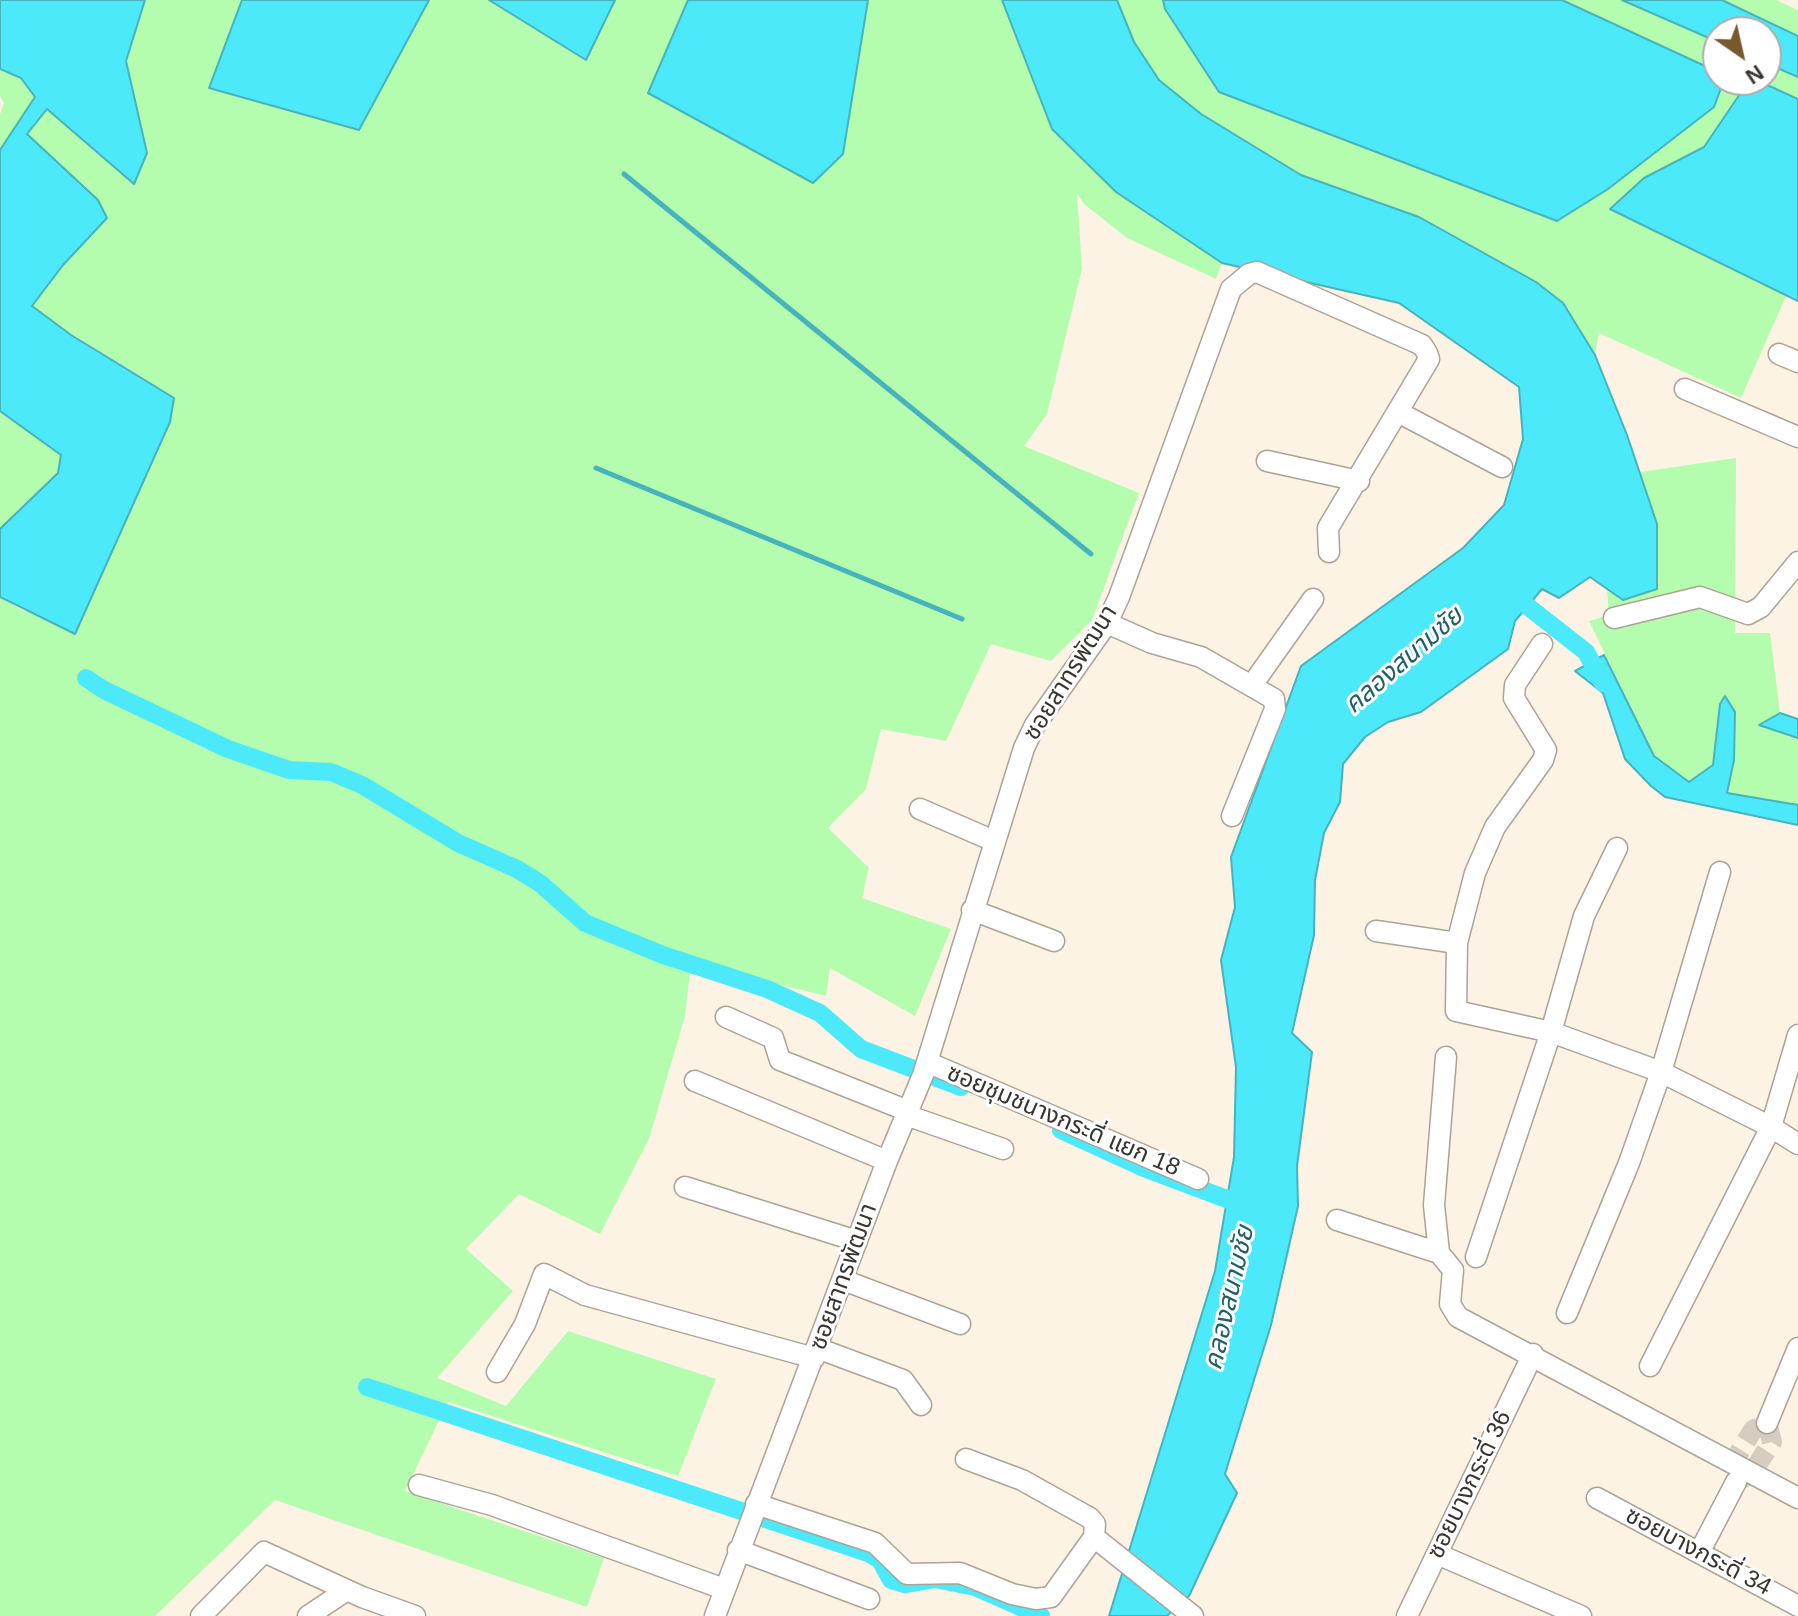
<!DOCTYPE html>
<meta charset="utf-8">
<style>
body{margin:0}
#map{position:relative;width:1798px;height:1616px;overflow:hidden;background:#fdf3e5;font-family:Arial,sans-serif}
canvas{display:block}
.north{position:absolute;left:1702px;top:16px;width:80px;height:80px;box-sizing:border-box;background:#fff;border:2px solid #afaeac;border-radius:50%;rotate:146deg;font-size:22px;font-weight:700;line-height:32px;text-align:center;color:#38342f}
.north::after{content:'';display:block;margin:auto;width:28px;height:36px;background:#79582e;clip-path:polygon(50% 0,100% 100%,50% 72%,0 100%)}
</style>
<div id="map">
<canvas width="1798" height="1616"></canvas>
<div class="north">N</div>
</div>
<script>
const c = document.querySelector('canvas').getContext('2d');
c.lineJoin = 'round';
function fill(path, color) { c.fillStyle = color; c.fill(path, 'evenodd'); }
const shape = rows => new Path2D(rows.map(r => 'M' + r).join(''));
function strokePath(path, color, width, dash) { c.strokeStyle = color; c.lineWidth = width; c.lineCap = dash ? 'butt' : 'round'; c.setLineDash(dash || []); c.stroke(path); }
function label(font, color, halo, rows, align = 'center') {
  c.font = font + ' Arial,"Noto Sans Thai",sans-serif'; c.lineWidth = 6; c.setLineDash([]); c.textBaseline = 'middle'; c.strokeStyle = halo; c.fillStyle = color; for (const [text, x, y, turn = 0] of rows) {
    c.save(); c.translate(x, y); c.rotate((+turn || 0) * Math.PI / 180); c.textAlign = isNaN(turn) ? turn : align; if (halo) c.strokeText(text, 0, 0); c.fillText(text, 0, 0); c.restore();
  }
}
fill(shape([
 [145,0,242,0,209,88,359,130,429,0,489,0,586,59,615,0,688,0,649,93,843,154,868,0,1002,0,1052,129,1116,192,1222,263,1216,279,1127,238,1084,204,1077,193,1082,269,1047,414,1024,446,1139,493,1092,620,1051,661,991,644,946,741,881,729,866,789,828,828,869,868,862,898,951,929,915,1016,830,968,826,996,691,963,685,1016,649,1139,600,1234,519,1194,466,1249,513,1291,437,1378,506,1406,568,1331,716,1379,678,1476,448,1402,405,1491,604,1558,587,1607,275,1500,155,1616,0,1616,0,597,25,612,174,398,71,335,32,306,63,265,98,200,27,134,47,108,134,183,147,153,126,61],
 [1117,0,1163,0,1165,9,1219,92,1557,221,1608,189,1714,107,1724,80,1766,80,1766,63,1798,77,1798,99,1765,84,1746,86,1704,147,1644,178,1611,209,1786,296,1741,398,1599,333,1595,355,1563,303,1419,217,1301,175,1201,114,1159,80,1134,42],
 [1562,0,1622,0,1718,42,1718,72],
 [1722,0,1776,0,1798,10,1798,36],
 [0,69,21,78,35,97,0,150,0,114,4,103,0,96],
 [0,411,61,455,58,473,0,529],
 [1736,458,1735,633,1770,633,1780,713,1760,725,1798,738,1798,805,1727,793,1734,760,1735,712,1725,696,1720,704,1713,766,1689,782,1654,756,1589,621,1609,615,1607,589,1623,600,1657,524,1640,472]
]), '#b4fdaf');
const water = shape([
 [0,0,145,0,126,61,147,153,134,184,47,109,27,134,98,200,107,218,63,265,32,306,71,335,174,398,170,422,75,634,0,597,0,529,58,473,61,455,0,411,0,150,35,97,21,78,0,69,0,0],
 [242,0,429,0,359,130,209,88,242,0],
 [489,0,615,0,586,60,489,0],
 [688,0,868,0,843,154,813,183,648,93,688,0],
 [1002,0,1117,0,1134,42,1159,80,1201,114,1301,175,1419,217,1536,282,1563,303,1595,355,1627,435,1657,524,1657,589,1623,600,1590,577,1559,598,1542,589,1515,621,1508,649,1421,712,1388,722,1365,737,1343,764,1340,802,1324,833,1315,880,1314,935,1292,1033,1312,1052,1297,1166,1298,1206,1271,1325,1225,1474,1237,1493,1189,1596,1167,1616,1109,1616,1215,1271,1234,1157,1236,1067,1221,960,1235,907,1231,857,1301,666,1463,548,1504,505,1523,439,1519,387,1399,303,1222,263,1116,192,1052,129,1002,0],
 [1163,0,1562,0,1718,72,1718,80,1724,80,1714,107,1608,189,1557,221,1219,92,1165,9,1163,0],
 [1622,0,1722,0,1798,36,1798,77,1766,63,1766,32,1718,32,1718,42,1622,0],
 [1765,84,1798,99,1798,301,1610,209,1644,178,1704,147,1746,85,1765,84],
 [1604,655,1654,756,1689,782,1713,765,1720,704,1725,696,1735,712,1734,760,1727,793,1798,805,1798,825,1665,797,1651,786,1625,759,1603,693,1575,671,1604,655],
 [1780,713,1798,719,1798,738,1759,725,1780,713]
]);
fill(water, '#4ce9fa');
strokePath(water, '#46b3bd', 2);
strokePath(shape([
 [624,174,1091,554],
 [596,468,962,619]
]), '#46b3bd', 5);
strokePath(shape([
 [1508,591,1586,652,1603,683],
 [86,678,104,690,228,749,289,770,331,772,362,785,458,843,517,869,541,884,585,923,663,955,767,989,820,1013,861,1049,961,1087],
 [1061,1130,1144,1168,1248,1207],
 [367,1387,868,1553,880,1560,891,1580,905,1584,935,1579,975,1587,1041,1616]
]), '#4ce9fa', 18);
strokePath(shape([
 [1767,1423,1772,1442,1751,1474,1736,1482,1732,1464,1753,1430,1767,1423]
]), '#d6cdc1', 20, [20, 10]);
const minor = shape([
 [1779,354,1798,362],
 [1685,389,1798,437],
 [1398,412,1502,467],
 [1267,461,1359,481],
 [1614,618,1700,597,1748,614,1761,607,1798,562],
 [1107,623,1152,643,1201,657,1274,699,1275,709,1232,816],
 [1542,644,1515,685,1514,698,1546,750,1543,760,1495,827,1475,873,1457,943,1456,1011,1551,1032,1661,1072,1771,1127,1798,1144],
 [1252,685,1313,599],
 [920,809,994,841],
 [972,910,1054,941],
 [1376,931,1457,943],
 [726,1017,773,1038,780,1060,908,1111],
 [927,1062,1198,1179],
 [695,1081,887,1161],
 [906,1115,1003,1149],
 [685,1187,857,1241],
 [1337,1220,1439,1253,1453,1270,1450,1304,1458,1317,1798,1498],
 [1439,1253,1434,1205,1446,1057],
 [1476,1257,1551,1032,1584,916,1617,848],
 [843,1280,960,1324],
 [1567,1313,1629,1163,1661,1072,1720,872],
 [817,1348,903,1380,921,1405],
 [1650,1366,1771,1127,1798,1035],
 [497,1372,525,1324,544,1274,585,1295,814,1358],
 [1767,1423,1798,1348],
 [966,1459,1022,1480,1090,1518,1095,1524,1094,1537,1193,1616],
 [419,1485,492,1505,724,1589],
 [1597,1498,1798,1606],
 [756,1504,875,1543,907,1574,960,1573,1012,1594,1036,1599,1051,1597,1094,1537],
 [738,1550,869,1599],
 [1699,1553,1736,1482],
 [1437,1554,1581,1616],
 [201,1616,264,1552,362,1597,415,1616],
 [308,1616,347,1590],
 [715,1616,887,1161,923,1075,1024,748,1035,725,1107,623,1119,597,1231,289,1249,274,1257,272,1422,345,1427,353,1429,359,1328,528,1329,552],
 [1407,1616,1533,1354]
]);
strokePath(minor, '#aca396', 23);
strokePath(minor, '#fff', 20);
label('24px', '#38342f', '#fff', [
 ["ซอยสาทรพัฒนา",1071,673,-58],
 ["ซอยชุมชนางกระดี่ แยก 18",1063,1121,23],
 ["ซอยสาทรพัฒนา",844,1277,-70],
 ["ซอยบางกระดี่ 36",1470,1485,-64],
 ["ซอยบางกระดี่ 34",1698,1552,28]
]);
label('italic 26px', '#205f66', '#fff', [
 ["คลองสนามชัย",1404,661,-41],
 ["คลองสนามชัย",1230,1298,-77]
]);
</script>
